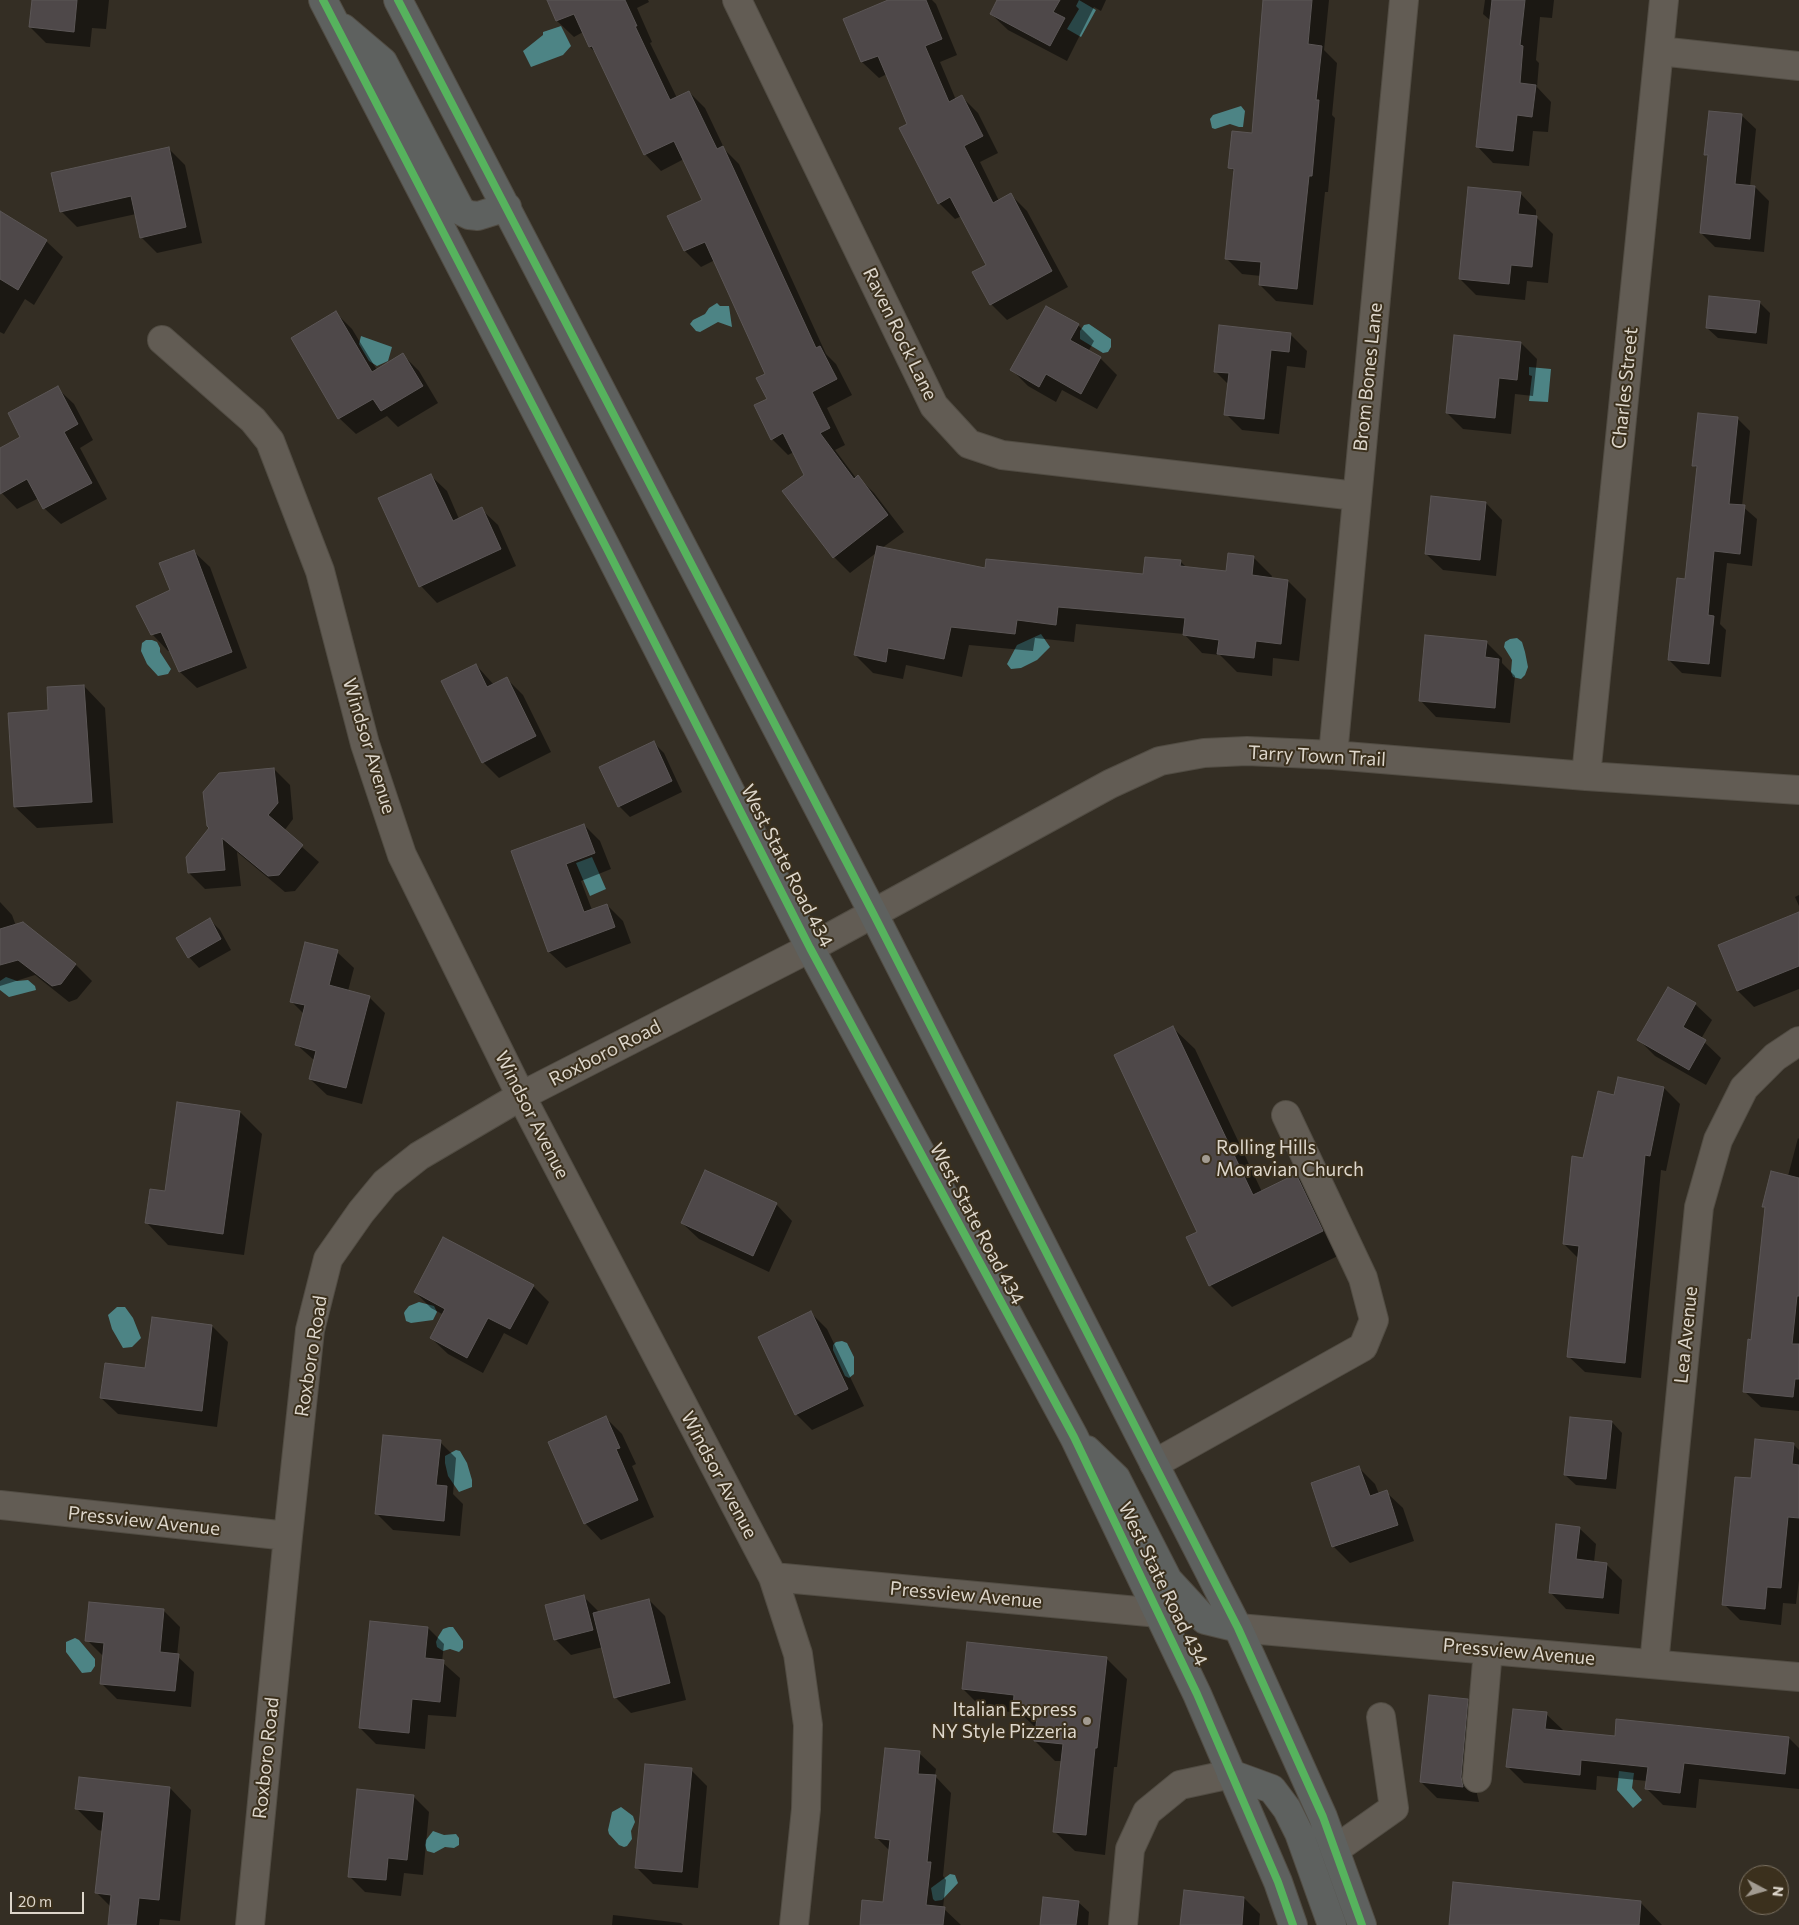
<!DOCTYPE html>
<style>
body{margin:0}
#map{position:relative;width:1799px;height:1925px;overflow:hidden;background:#342e24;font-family:Commissioner,sans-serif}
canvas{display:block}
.north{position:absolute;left:1739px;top:1865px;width:50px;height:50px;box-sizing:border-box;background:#3b301d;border:1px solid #7c7263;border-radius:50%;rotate:96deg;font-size:14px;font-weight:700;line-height:20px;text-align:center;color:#ddd6cb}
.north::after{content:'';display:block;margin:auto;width:18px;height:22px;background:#a29b91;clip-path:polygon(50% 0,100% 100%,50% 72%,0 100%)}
.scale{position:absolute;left:10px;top:1892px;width:74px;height:22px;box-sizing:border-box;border:2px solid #ddd6cb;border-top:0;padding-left:6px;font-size:15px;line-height:18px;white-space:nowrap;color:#ddd6cb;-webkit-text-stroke:4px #3b301d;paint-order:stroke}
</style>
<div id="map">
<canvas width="1799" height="1925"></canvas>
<div class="north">N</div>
<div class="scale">20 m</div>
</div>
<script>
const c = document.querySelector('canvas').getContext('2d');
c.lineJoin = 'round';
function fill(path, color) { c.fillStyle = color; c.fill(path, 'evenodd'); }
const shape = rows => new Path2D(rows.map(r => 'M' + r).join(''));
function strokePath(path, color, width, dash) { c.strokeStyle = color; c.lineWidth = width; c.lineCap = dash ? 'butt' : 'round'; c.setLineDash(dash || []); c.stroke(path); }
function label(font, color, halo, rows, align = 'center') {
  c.font = font + ' Commissioner,sans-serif'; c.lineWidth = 4; c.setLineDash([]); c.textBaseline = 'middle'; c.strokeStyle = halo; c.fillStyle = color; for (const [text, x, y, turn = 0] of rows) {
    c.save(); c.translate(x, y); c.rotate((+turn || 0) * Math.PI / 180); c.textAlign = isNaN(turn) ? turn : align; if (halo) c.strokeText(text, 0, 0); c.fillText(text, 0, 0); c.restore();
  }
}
fill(shape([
 [1079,0,1096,10,1081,37,1067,29,1079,9,1076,6],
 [561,26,571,46,563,55,531,67,523,51,543,35,543,32],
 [1241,106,1245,111,1243,127,1239,127,1230,124,1215,129,1212,128,1210,119,1213,115],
 [717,303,720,306,729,306,732,327,718,322,700,332,696,331,690,324,693,320,705,314,709,308],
 [1089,324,1111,339,1111,347,1108,352,1103,353,1080,339,1080,331,1084,325],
 [361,336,392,347,388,361,377,366,369,361,359,344],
 [1529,367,1551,369,1548,402,1529,401,1532,376,1529,375],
 [1041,634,1050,647,1037,660,1021,668,1011,669,1007,664,1017,645],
 [1517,638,1522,642,1525,652,1528,667,1525,675,1521,679,1513,677,1511,672,1512,660,1504,647,1505,642,1510,639],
 [146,640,152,640,157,642,160,648,160,652,171,669,168,674,158,676,147,664,141,651,142,643],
 [592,857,606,889,590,896,576,863],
 [6,977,17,981,28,980,35,986,36,990,9,997,0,990,0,981],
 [419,1302,434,1306,437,1312,433,1320,411,1323,406,1321,404,1313,405,1311,409,1306],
 [117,1307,125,1307,133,1318,141,1338,132,1347,123,1348,112,1329,108,1315],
 [842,1341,847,1343,854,1357,854,1374,849,1378,845,1376,833,1350,833,1345,836,1342],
 [456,1450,460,1451,467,1463,472,1480,472,1487,459,1492,448,1476,445,1463,445,1456],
 [449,1627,453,1627,463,1641,463,1648,459,1652,450,1649,443,1651,437,1647,436,1642,438,1637,443,1629],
 [75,1638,79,1640,95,1659,95,1666,91,1672,82,1673,66,1652,66,1642],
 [1619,1771,1634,1773,1632,1788,1642,1800,1633,1808,1617,1790],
 [621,1807,633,1816,635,1822,631,1831,632,1839,627,1846,624,1847,619,1845,609,1834,608,1830,612,1812],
 [433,1831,444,1835,456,1834,459,1838,459,1845,454,1848,445,1847,434,1853,427,1851,425,1845,426,1840],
 [950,1874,955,1875,958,1883,942,1900,935,1901,933,1899,931,1888]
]), '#4d8485');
fill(shape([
 [33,0,109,0,106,29,92,28,90,47,46,43,30,27],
 [548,0,648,0,649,2,637,8,652,42,650,43,677,98,689,92,705,108,725,150,739,164,826,354,836,364,852,395,827,408,845,445,835,450,856,478,858,477,874,493,904,532,882,548,986,570,1144,575,1180,561,1187,568,1227,573,1253,557,1272,576,1271,579,1288,581,1306,599,1299,661,1273,658,1272,676,1237,672,1220,655,1202,653,1184,634,1076,624,1074,642,1035,638,1033,651,969,645,962,677,906,665,903,679,873,673,855,655,876,553,850,573,834,557,805,475,794,452,788,455,772,439,767,374,715,260,701,267,685,251,669,216,703,200,684,159,661,171,645,154,597,54,590,47,583,32,574,37,557,21],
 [891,0,932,0,936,4,957,55,940,62,956,100,962,97,978,113,998,153,980,162,999,201,1011,195,1027,211,1068,287,1007,320,991,304,988,265,962,216,955,219,939,203,887,74,879,78,862,62,845,20],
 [999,0,1106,0,1101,11,1094,7,1067,61,1008,30,991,14],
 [1264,0,1329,0,1324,50,1337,63,1332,115,1335,118,1328,192,1325,192,1313,305,1276,301,1260,285,1261,276,1242,274,1226,258,1235,173,1230,167,1253,134],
 [1485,0,1554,0,1552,18,1540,17,1536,60,1539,63,1537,87,1551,102,1548,132,1533,131,1529,166,1493,163,1477,146,1491,21,1483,14],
 [1741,115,1756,129,1750,187,1755,187,1769,201,1764,252,1715,247,1701,233,1709,158,1705,154],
 [169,149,185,165,202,243,157,253,141,237,136,214,77,227,61,211],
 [1520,193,1536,210,1536,217,1553,234,1548,283,1527,281,1525,300,1476,295,1460,279],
 [0,213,46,241,63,257,34,305,25,299,4,334,0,332],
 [1759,302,1770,313,1767,344,1718,338,1707,328],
 [336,313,352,329,377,370,403,355,419,371,438,403,398,427,387,416,356,434,339,418,293,339],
 [1078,325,1094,341,1088,352,1100,358,1117,375,1097,409,1062,390,1056,402,1028,386,1012,370],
 [1290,334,1307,351,1305,368,1287,366,1279,434,1242,430,1226,414,1229,385,1215,371],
 [1521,343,1537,359,1533,396,1515,394,1511,434,1463,429,1447,413],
 [57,388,74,404,93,440,80,448,107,499,61,524,44,508,39,498,17,509,0,491,0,449,22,437],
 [1737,418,1750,431,1742,506,1757,519,1752,566,1727,563,1720,624,1726,630,1721,677,1682,673,1669,660,1686,580,1698,470,1694,465],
 [430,475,447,491,459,519,481,509,498,525,516,566,437,603,421,586,380,499],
 [1486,503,1502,520,1496,576,1443,570,1426,554],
 [193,551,210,567,247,668,197,688,180,672,171,650,168,651,152,634,171,591],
 [1486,642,1502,658,1502,663,1515,676,1510,723,1436,717,1420,700],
 [476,665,494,685,506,678,523,695,551,752,499,778,483,762],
 [84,686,105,708,113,823,37,828,15,807,49,711],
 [654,743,664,753,682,792,630,817,619,806],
 [274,769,290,785,293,819,284,831,319,862,295,891,285,892,237,852,241,886,205,889,189,873,211,828],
 [584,825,600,841,611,869,581,881,592,910,607,905,623,921,631,943,566,968,549,952,512,852],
 [1799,895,1799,906,1795,897],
 [0,902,12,915,16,926,23,924,76,965,92,981,77,999,69,1002,35,975,0,986],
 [1799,914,1799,989,1754,1007,1738,991],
 [210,920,220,930,231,950,199,968,189,957],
 [337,952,354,968,348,991,369,997,385,1013,362,1104,327,1095,310,1079,315,1061,296,1044,304,1014,291,1001],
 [1695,1004,1712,1020,1701,1039,1721,1058,1706,1085,1655,1056,1639,1040],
 [1173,1028,1195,1049,1262,1192,1296,1175,1318,1197,1344,1253,1232,1307,1210,1285,1199,1232],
 [1619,1078,1664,1088,1680,1104,1666,1171,1661,1170,1641,1378,1585,1372,1568,1356,1579,1259,1564,1244,1584,1159,1615,1097],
 [240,1112,262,1134,244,1255,168,1245,147,1223,166,1193],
 [1798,1138,1799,1139,1799,1411,1761,1407,1744,1391,1752,1341,1766,1209,1764,1206,1788,1176],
 [776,1204,792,1221,769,1272,699,1239,682,1223],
 [533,1286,549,1302,527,1345,504,1333,483,1373,448,1354,431,1338,444,1315,431,1308,415,1292],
 [811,1313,827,1329,864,1406,812,1430,796,1414],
 [212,1326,228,1342,217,1427,118,1414,101,1398],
 [606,1418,622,1434,636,1464,632,1466,654,1517,601,1540,585,1523],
 [1612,1422,1622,1433,1616,1489,1576,1485,1565,1475],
 [440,1442,456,1458,453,1494,463,1504,460,1536,393,1530,377,1514],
 [1793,1444,1799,1450,1799,1580,1796,1604,1783,1603,1781,1625,1740,1620,1724,1604,1752,1480],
 [1359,1468,1375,1484,1379,1494,1386,1492,1403,1508,1414,1541,1350,1563,1333,1546],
 [1579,1528,1596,1544,1594,1562,1606,1564,1622,1580,1619,1614,1566,1609,1550,1592],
 [583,1596,599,1612,649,1600,665,1616,686,1700,631,1713,615,1697,603,1647,571,1655,555,1639],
 [164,1611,180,1627,177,1656,194,1672,191,1707,117,1699,101,1683,103,1656,87,1640],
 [371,1622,428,1628,444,1644,442,1662,460,1678,456,1717,428,1715,425,1749,376,1744,360,1728],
 [1107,1659,1127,1679,1117,1767,1114,1767,1105,1855,1075,1851,1055,1832,1062,1761,1055,1761,1035,1741,1037,1727,1034,1726,1020,1713,983,1709,963,1689],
 [1468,1701,1484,1717,1477,1794,1479,1802,1437,1798,1421,1782],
 [1546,1714,1563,1730,1562,1732,1616,1737,1789,1738,1799,1748,1799,1789,1699,1779,1696,1808,1663,1805,1647,1789,1647,1781,1597,1776,1596,1790,1524,1783,1508,1767],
 [919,1753,936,1769,935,1776,951,1793,943,1876,946,1880,943,1908,961,1925,861,1925,884,1903,890,1851,877,1838],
 [691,1770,707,1786,698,1888,653,1884,637,1868],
 [170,1788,191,1810,180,1921,160,1919,159,1925,109,1925,111,1907,97,1893,103,1831,98,1830,77,1809],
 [413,1796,429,1812,423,1875,404,1873,401,1896,365,1892,349,1876],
 [1244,1898,1260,1914,1259,1925,1182,1925],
 [1078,1902,1089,1912,1088,1925,1041,1925],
 [1641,1903,1662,1925,1450,1925],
 [613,1915,681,1923,683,1925,612,1925]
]), '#0007');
const building = shape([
 [32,0,77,0,74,32,29,27,32,0],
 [547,0,625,0,637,26,635,26,670,100,689,91,717,149,723,146,816,348,820,346,837,379,812,392,830,428,820,433,854,479,858,475,888,515,833,558,782,491,804,475,783,433,771,440,754,405,767,399,756,378,765,374,705,242,684,251,667,216,702,200,674,141,644,155,592,46,589,47,574,14,556,21,547,0],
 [888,0,926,0,942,39,925,46,949,102,962,95,983,136,964,146,993,203,1011,193,1052,271,990,305,972,272,986,265,950,197,938,204,899,128,907,124,878,56,861,62,843,19,888,0],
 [997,0,1060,0,1053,12,1065,18,1050,46,990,14,997,0],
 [1263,0,1312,0,1308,44,1322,46,1316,100,1319,100,1312,176,1309,176,1297,289,1259,285,1261,262,1225,259,1234,169,1228,168,1232,131,1252,133,1263,0],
 [1492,0,1525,0,1520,45,1523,46,1520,83,1536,85,1532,117,1517,115,1513,151,1476,147,1492,0],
 [1709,111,1742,114,1735,184,1755,186,1750,239,1700,233,1708,155,1704,155,1709,111],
 [169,147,186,227,140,238,131,196,60,212,51,173,169,147],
 [1468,187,1521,192,1518,214,1537,216,1532,267,1511,265,1509,284,1459,279,1468,187],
 [0,211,47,240,18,290,0,279,0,211],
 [1709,296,1760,301,1756,333,1706,328,1709,296],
 [1046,306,1079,324,1070,340,1101,357,1081,394,1046,374,1039,387,1010,370,1046,306],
 [336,311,372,372,403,353,423,386,381,411,373,399,338,419,291,338,336,311],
 [1219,325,1291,333,1289,352,1271,350,1264,419,1224,415,1229,373,1214,372,1219,325],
 [1454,335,1521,342,1517,380,1499,378,1495,418,1446,413,1454,335],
 [58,386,78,424,64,432,92,483,43,509,27,479,0,494,0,448,20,437,8,413,58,386],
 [1698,413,1738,417,1729,504,1745,505,1740,554,1714,551,1708,615,1714,616,1709,664,1668,660,1677,578,1685,579,1697,466,1692,466,1698,413],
 [431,474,453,521,482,507,501,549,419,587,378,498,431,474],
 [1431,496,1486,502,1480,560,1425,554,1431,496],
 [877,546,985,568,986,559,1143,574,1145,557,1181,560,1180,566,1226,571,1228,553,1254,556,1252,575,1288,580,1281,644,1256,641,1254,658,1217,654,1219,640,1183,635,1185,618,1058,607,1056,625,1017,620,1015,634,951,627,944,659,888,648,886,662,854,655,877,546],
 [194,550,232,652,179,672,161,632,151,635,136,606,170,590,159,563,194,550],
 [1425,635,1487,641,1485,657,1499,659,1495,708,1419,701,1425,635],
 [476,664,487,687,507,677,536,736,482,763,441,681,476,664],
 [84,685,92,802,14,807,8,713,48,710,47,687,84,685],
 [654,741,672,781,618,807,599,767,654,741],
 [274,768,278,803,268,815,303,845,279,875,268,876,222,838,225,870,188,873,186,857,209,828,207,826,203,792,219,773,274,768],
 [584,824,595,853,566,864,584,912,607,904,615,927,548,952,511,851,584,824],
 [1799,912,1799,966,1737,991,1718,945,1799,912],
 [210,918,221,939,188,958,176,938,210,918],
 [23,922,76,964,61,984,52,986,18,960,0,965,0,929,23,922],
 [305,942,338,950,329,985,370,996,346,1088,309,1079,316,1051,295,1045,305,1005,290,1002,305,942],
 [1668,987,1696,1003,1683,1027,1706,1040,1689,1070,1637,1040,1668,987],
 [1173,1026,1253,1195,1296,1174,1323,1231,1209,1286,1186,1237,1197,1232,1114,1055,1173,1026],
 [1618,1077,1664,1087,1650,1156,1645,1155,1625,1363,1567,1357,1579,1246,1563,1244,1572,1156,1583,1158,1598,1091,1614,1095,1618,1077],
 [177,1102,240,1111,223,1234,145,1223,150,1189,165,1191,177,1102],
 [705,1170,777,1203,753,1256,681,1223,705,1170],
 [1771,1171,1799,1178,1799,1296,1797,1296,1792,1344,1799,1344,1799,1379,1795,1379,1793,1397,1743,1392,1748,1339,1751,1340,1765,1207,1762,1207,1771,1171],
 [443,1237,534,1285,510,1329,488,1318,467,1358,430,1338,445,1309,414,1292,443,1237],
 [811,1311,848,1389,795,1415,758,1337,811,1311],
 [152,1317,212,1325,202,1411,100,1398,105,1363,145,1368,152,1317],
 [606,1416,620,1448,616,1449,638,1500,584,1524,548,1442,606,1416],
 [1570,1417,1612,1421,1606,1479,1564,1475,1570,1417],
 [383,1435,441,1440,436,1485,447,1486,444,1521,375,1514,383,1435],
 [1755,1439,1794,1443,1792,1464,1799,1465,1799,1518,1788,1517,1781,1588,1767,1587,1765,1609,1722,1605,1735,1477,1751,1478,1755,1439],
 [1359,1466,1370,1496,1387,1490,1398,1525,1332,1547,1311,1483,1359,1466],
 [1556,1524,1580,1527,1576,1559,1607,1563,1603,1598,1549,1593,1556,1524],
 [584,1595,593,1630,554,1640,545,1605,584,1595],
 [649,1599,670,1683,614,1698,593,1613,649,1599],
 [89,1602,164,1609,160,1652,179,1654,175,1691,100,1684,104,1643,85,1641,89,1602],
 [370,1621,428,1627,425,1658,444,1660,440,1702,412,1699,409,1733,359,1728,370,1621],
 [967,1642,1107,1657,1097,1748,1095,1748,1086,1835,1053,1832,1063,1744,1034,1741,1038,1710,1013,1707,1014,1695,962,1689,967,1642],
 [1429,1695,1468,1699,1461,1777,1463,1787,1420,1782,1429,1695],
 [1513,1709,1547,1712,1545,1729,1615,1736,1616,1719,1789,1737,1785,1774,1684,1763,1680,1793,1645,1789,1648,1767,1581,1760,1580,1775,1506,1767,1513,1709],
 [885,1748,920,1751,918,1774,936,1775,927,1862,931,1862,926,1905,945,1907,943,1925,860,1925,862,1900,883,1902,890,1840,875,1838,885,1748],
 [645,1764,692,1768,682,1872,635,1868,645,1764],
 [79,1777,170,1787,159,1900,139,1898,136,1925,108,1925,111,1895,95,1893,104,1812,75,1809,79,1777],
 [357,1789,414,1795,407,1860,388,1858,386,1880,348,1877,357,1789],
 [1453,1882,1641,1901,1639,1925,1449,1925,1453,1882],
 [1184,1890,1244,1897,1242,1925,1180,1925,1184,1890],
 [1043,1897,1079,1901,1076,1925,1040,1925,1043,1897]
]);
fill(building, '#4e4849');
strokePath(building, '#5b5656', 1);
const minor = shape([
 [737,0,934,406,969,444,1002,455,1356,496],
 [1659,51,1799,66],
 [162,340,253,420,270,441,320,571,365,744,402,855,521,1096,773,1577,798,1654,808,1725,806,1809,794,1925],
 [1333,755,1404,0],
 [1586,776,1664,0],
 [1154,1464,1363,1347,1374,1320,1363,1278,1286,1115],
 [0,1505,288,1536],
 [773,1577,1159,1613],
 [1238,1628,1799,1677],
 [1654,1664,1699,1207,1718,1140,1744,1088,1775,1057,1799,1041],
 [1477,1778,1488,1650],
 [1336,1849,1394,1808,1381,1717],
 [250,1925,288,1536,310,1330,328,1259,361,1212,385,1183,419,1156,521,1096,810,948,1110,784,1160,761,1204,753,1247,751,1333,755,1586,776,1799,790],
 [1123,1925,1130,1849,1147,1812,1180,1785,1231,1774]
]);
const major = shape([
 [323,0,607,549,810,948,1074,1437,1197,1694,1278,1882,1293,1925],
 [398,0,873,913,1238,1628,1323,1817,1362,1925],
 [343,28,383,62,461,211,469,215,478,216,507,207],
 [1087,1450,1116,1478,1168,1580,1205,1620,1238,1628],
 [1231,1774,1272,1789,1287,1809,1299,1833,1332,1925]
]);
strokePath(minor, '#514c43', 30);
strokePath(major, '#514c43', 30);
strokePath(minor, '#625c54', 28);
strokePath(major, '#5e615f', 28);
strokePath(shape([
 [323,0,607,549,810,948,1074,1437,1197,1694,1278,1882,1293,1925],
 [398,0,873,913,1238,1628,1323,1817,1362,1925]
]), '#56b35d', 8);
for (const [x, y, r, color] of [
 [1206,1159,5,"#a29b91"],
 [1087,1721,5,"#a29b91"]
]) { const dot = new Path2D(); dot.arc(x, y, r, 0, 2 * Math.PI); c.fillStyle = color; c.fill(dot); strokePath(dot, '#3b301d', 2); }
label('19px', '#ddd6cb', '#3b301d', [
 ["Raven Rock Lane",900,334,64],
 ["Brom Bones Lane",1368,377,-84],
 ["Charles Street",1625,388,-84],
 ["Windsor Avenue",369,746,73],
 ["Tarry Town Trail",1317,756,3],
 ["West State Road 434",787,866,63],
 ["Roxboro Road",605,1053,-27],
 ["Windsor Avenue",532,1115,63],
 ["West State Road 434",977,1224,62],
 ["Lea Avenue",1686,1335,-84],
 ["Roxboro Road",311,1356,-81],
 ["Windsor Avenue",719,1475,62],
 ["Pressview Avenue",144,1521,6],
 ["West State Road 434",1163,1584,64],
 ["Pressview Avenue",966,1595,5],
 ["Pressview Avenue",1519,1652,5],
 ["Roxboro Road",266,1758,-84]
]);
label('19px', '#ddd6cb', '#3b301d', [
 ["Rolling Hills",1216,1148],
 ["Moravian Church",1216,1170],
 ["Italian Express",1077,1710,"right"],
 ["NY Style Pizzeria",1077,1732,"right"]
], 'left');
</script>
